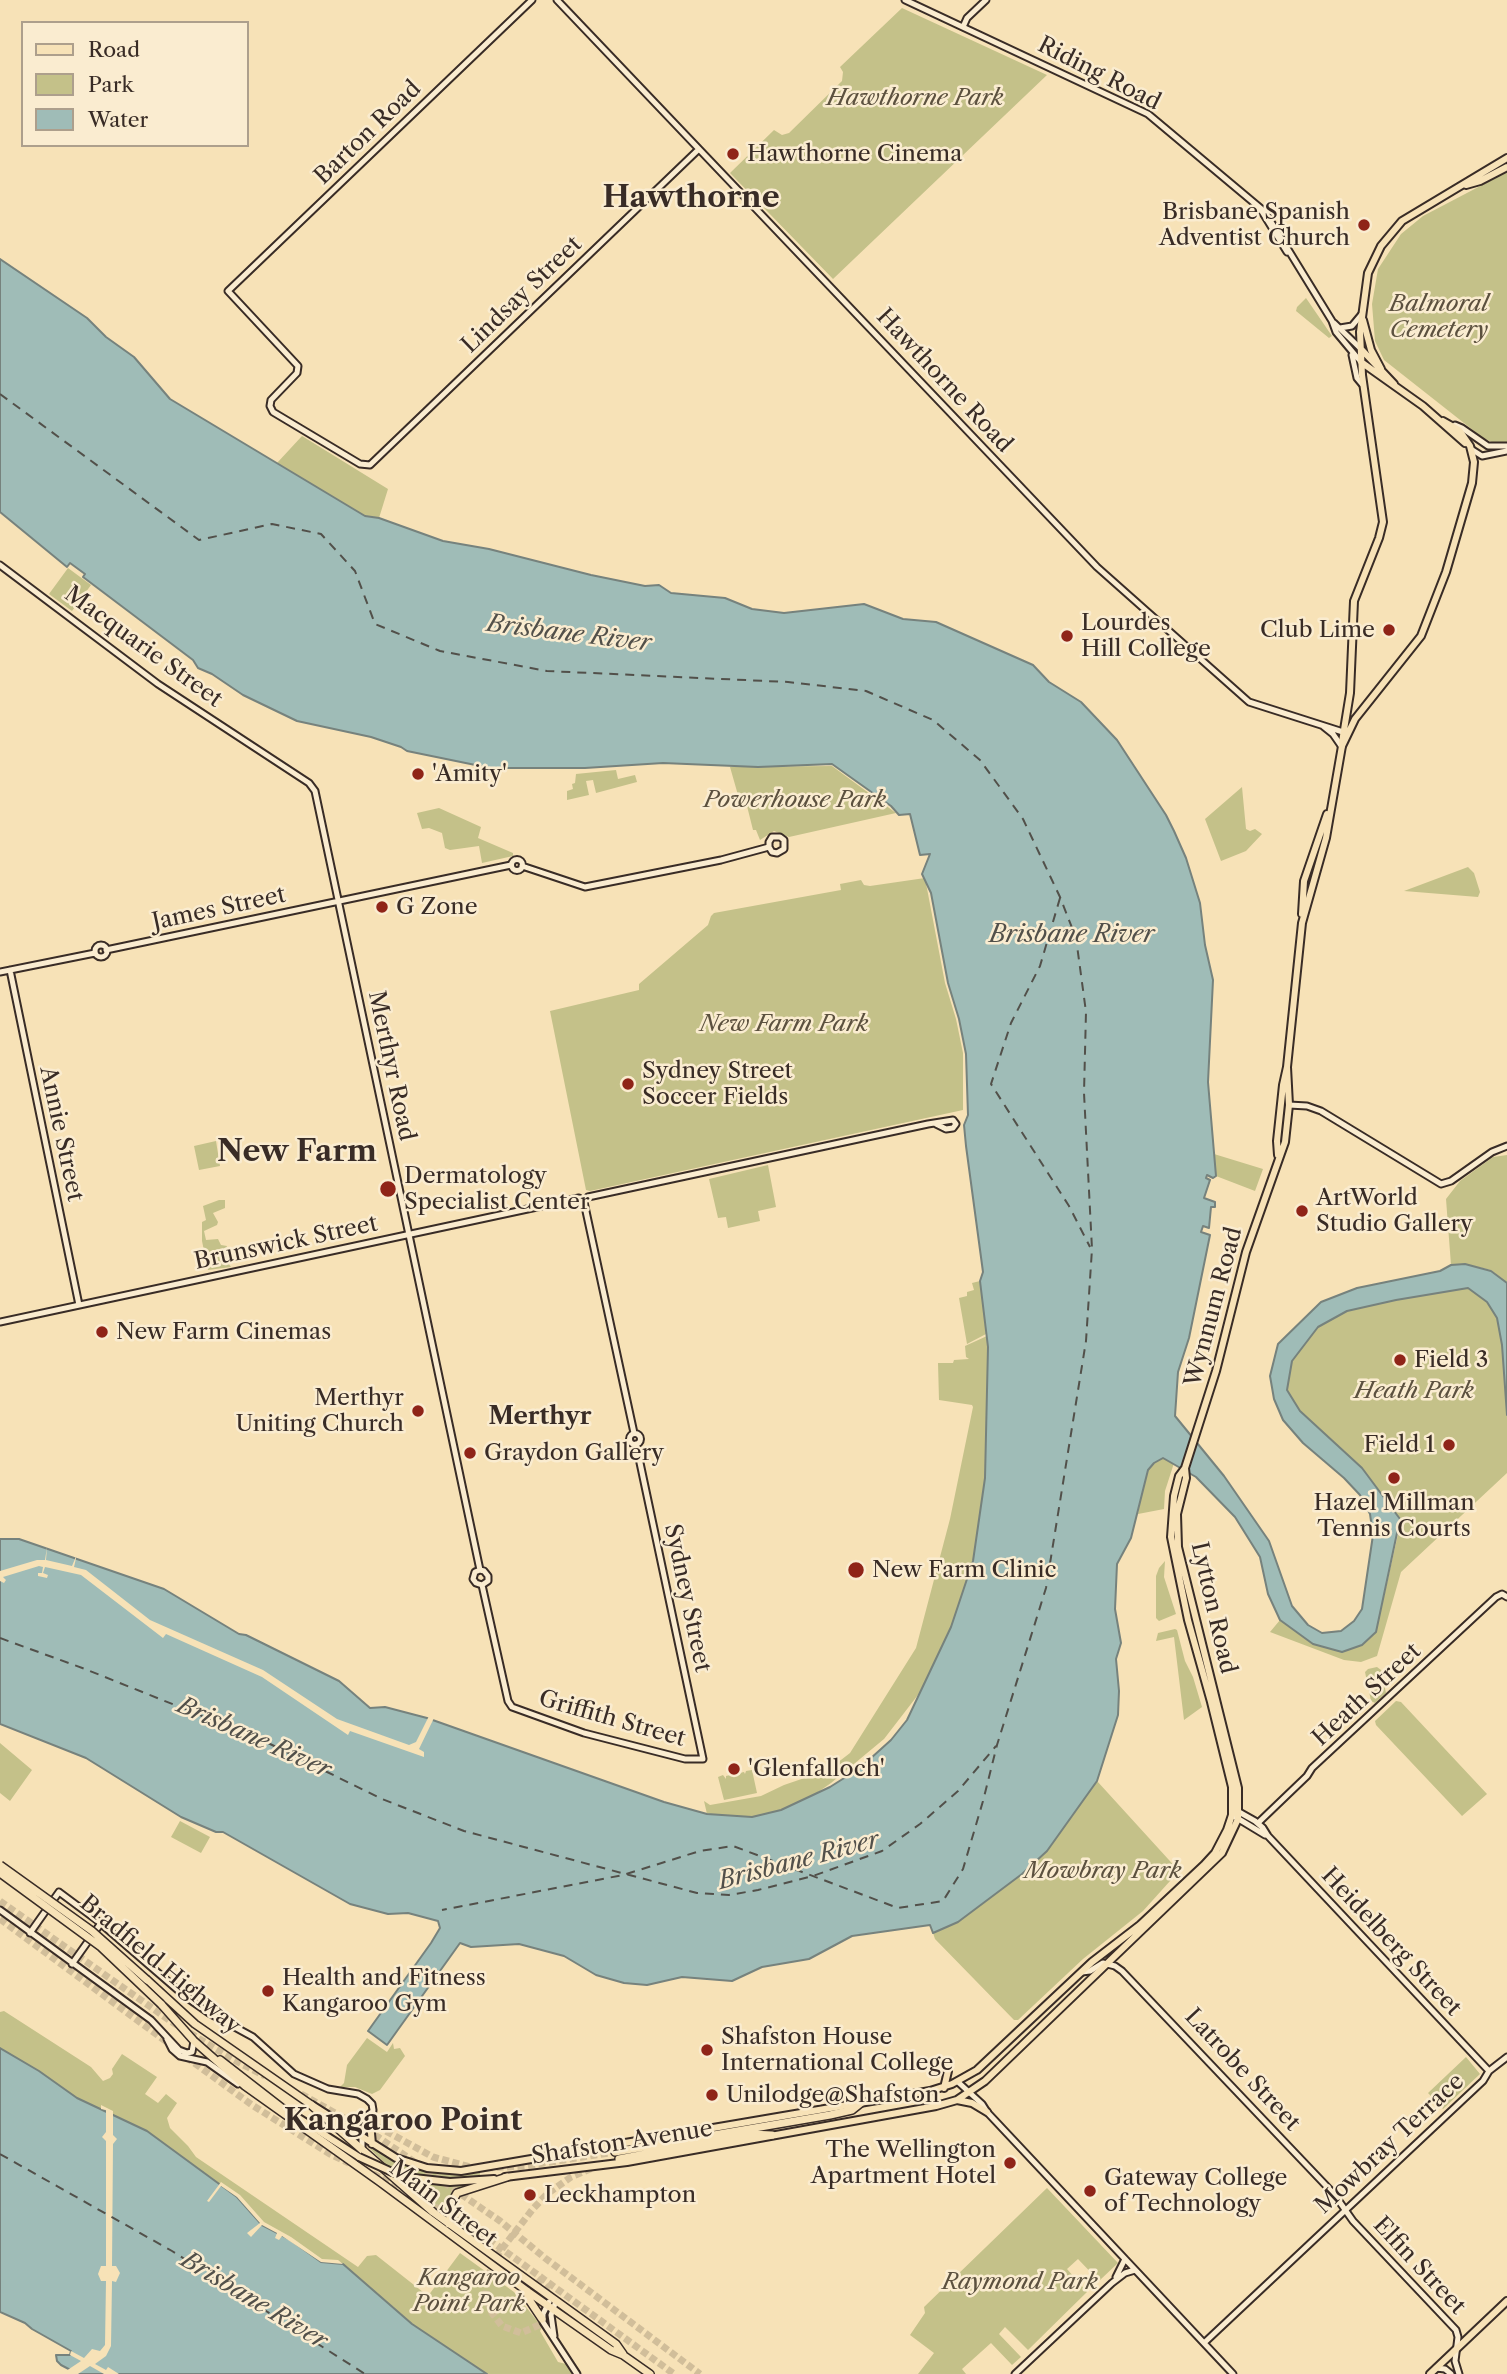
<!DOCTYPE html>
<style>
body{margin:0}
#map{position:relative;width:1507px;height:2374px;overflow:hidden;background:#f7e2b7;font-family:"Libre Caslon Text",serif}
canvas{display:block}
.legend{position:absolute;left:21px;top:21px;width:228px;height:126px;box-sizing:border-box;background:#faecd0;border:2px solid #ad9f8c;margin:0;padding:9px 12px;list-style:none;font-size:21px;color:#392c26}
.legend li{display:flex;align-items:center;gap:14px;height:35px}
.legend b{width:35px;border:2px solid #ad9f8c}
</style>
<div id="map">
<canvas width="1507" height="2374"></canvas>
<ul class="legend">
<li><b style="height:9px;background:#f7e2b7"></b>Road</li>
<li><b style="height:19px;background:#c4c189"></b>Park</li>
<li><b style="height:19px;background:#9fbcb7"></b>Water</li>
</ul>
</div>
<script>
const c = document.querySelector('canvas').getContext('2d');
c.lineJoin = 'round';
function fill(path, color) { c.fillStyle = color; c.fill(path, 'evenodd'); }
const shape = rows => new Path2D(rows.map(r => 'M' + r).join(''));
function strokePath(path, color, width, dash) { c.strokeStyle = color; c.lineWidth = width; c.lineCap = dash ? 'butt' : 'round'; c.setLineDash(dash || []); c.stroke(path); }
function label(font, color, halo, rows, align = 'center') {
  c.font = font + ' "Libre Caslon Text",serif'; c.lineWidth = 5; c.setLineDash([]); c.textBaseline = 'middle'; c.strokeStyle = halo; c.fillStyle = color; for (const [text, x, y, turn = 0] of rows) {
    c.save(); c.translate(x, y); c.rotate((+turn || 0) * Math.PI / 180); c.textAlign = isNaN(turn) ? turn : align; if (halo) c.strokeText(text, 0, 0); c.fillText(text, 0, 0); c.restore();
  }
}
fill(shape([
 [902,8,1047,75,833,279,730,173,774,130,782,135,789,133,842,81,843,72,840,67],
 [1507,172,1507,442,1494,443,1483,438,1384,360,1375,341,1372,304,1378,269,1401,234,1423,216],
 [1306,298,1332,336,1329,338,1296,311,1297,307],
 [302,436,388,489,379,518,365,516,277,463],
 [68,568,91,585,72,611,49,594],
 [832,766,896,813,789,837,774,831,760,840,756,830,753,830,744,794,738,795,730,767],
 [616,770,618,779,635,775,637,782,596,793,593,780,586,781,589,795,567,800,567,791,573,789,572,784,575,783,576,774],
 [1242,787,1246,829,1250,831,1255,829,1262,834,1246,851,1221,861,1205,819],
 [439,808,481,827,478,838,513,853,513,856,482,863,479,846,450,850,445,848,442,833,429,828,422,829,417,813],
 [1468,867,1474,873,1480,892,1478,897,1404,891],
 [925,878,945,983,956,1019,963,1053,963,1110,590,1191,586,1190,550,1011,639,990,639,984,708,925,711,916,714,913,841,890,840,884,861,880,864,885,870,886],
 [216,1141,220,1166,199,1170,194,1146],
 [1214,1154,1263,1169,1255,1191,1216,1176],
 [1507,1155,1507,1283,1491,1270,1465,1264,1451,1265,1446,1199,1460,1181,1493,1157],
 [768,1165,776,1207,758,1211,760,1221,728,1228,726,1217,718,1218,709,1179],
 [219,1200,225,1200,225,1208,213,1213,218,1222,217,1225,204,1231,206,1240,218,1239,221,1245,227,1246,223,1256,231,1267,208,1270,202,1241,202,1222,206,1220,203,1206],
 [980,1281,986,1334,967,1344,959,1298,967,1296,967,1292,974,1290,972,1283],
 [1468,1288,1487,1302,1497,1318,1502,1345,1507,1415,1507,1473,1401,1572,1377,1656,1361,1662,1344,1660,1270,1632,1280,1620,1313,1644,1362,1645,1376,1632,1401,1521,1362,1468,1300,1411,1287,1390,1292,1361,1318,1327,1347,1311,1396,1300],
 [987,1336,988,1415,985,1478,973,1561,951,1627,921,1691,884,1739,831,1783,811,1797,781,1810,752,1817,707,1814,704,1801,710,1805,761,1796,784,1785,828,1770,850,1753,916,1648,950,1519,973,1407,972,1405,939,1400,938,1363,953,1363,954,1360,969,1359,966,1357,965,1346],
 [1163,1458,1174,1463,1165,1491,1164,1509,1138,1514,1143,1485,1148,1470,1154,1463],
 [1165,1561,1164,1577,1176,1614,1159,1621,1156,1618,1156,1576,1159,1568],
 [1175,1629,1177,1630,1185,1661,1193,1677,1202,1707,1184,1720,1174,1637,1156,1641,1158,1633],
 [1377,1667,1381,1670,1386,1693,1375,1703,1371,1701,1365,1672,1368,1669],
 [1396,1701,1401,1702,1487,1794,1462,1816,1376,1725,1375,1721],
 [0,1743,32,1770,10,1801,0,1793],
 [752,1770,757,1793,724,1800,718,1777,723,1775,726,1779,726,1776,744,1772,745,1774,746,1771],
 [1097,1781,1179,1871,1143,1911,1083,1959,1018,2020,1014,2020,935,1939,933,1933,958,1922,1022,1874,1047,1850],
 [180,1821,210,1837,201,1853,171,1837],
 [4,2011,91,2067,103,2081,110,2078,113,2074,112,2069,122,2054,157,2077,145,2094,158,2103,166,2094,177,2103,167,2118,170,2128,188,2146,196,2157,358,2267,367,2256,376,2255,428,2296,460,2253,514,2292,542,2327,540,2331,558,2362,566,2364,572,2374,487,2374,412,2324,343,2264,321,2262,289,2240,262,2225,221,2185,147,2131,77,2098,39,2071,0,2048,0,2012],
 [367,2038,387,2052,393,2043,394,2049,400,2048,405,2056,380,2090,372,2094,355,2087,340,2087,344,2083,347,2065],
 [1466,2057,1480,2074,1443,2109,1428,2093],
 [372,2148,410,2167,449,2174,480,2173,480,2177,446,2178,404,2173,390,2168,370,2149],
 [399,2178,429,2185,464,2185,454,2192,447,2217],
 [1047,2188,1118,2263,1099,2281,1078,2259,1067,2269,1087,2292,1028,2350,1005,2327,999,2334,1021,2357,1012,2365,991,2343,962,2369,966,2374,918,2374,934,2353,910,2335,925,2313,924,2307]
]), '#c4c189');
const water = shape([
 [0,259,87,318,106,337,134,357,170,399,365,516,379,518,443,541,489,549,591,575,645,586,659,585,671,593,725,598,752,609,784,613,864,604,903,619,936,622,1033,665,1049,682,1081,702,1117,740,1166,815,1174,831,1186,858,1200,903,1205,945,1213,980,1208,1082,1216,1176,1213,1178,1207,1175,1206,1178,1210,1180,1204,1198,1215,1202,1215,1207,1211,1207,1209,1228,1203,1226,1201,1232,1210,1235,1189,1338,1178,1372,1175,1416,1224,1476,1269,1541,1292,1606,1308,1625,1322,1633,1341,1631,1354,1621,1362,1609,1373,1535,1370,1514,1360,1495,1344,1478,1303,1443,1283,1420,1274,1399,1270,1376,1278,1344,1321,1302,1357,1288,1440,1271,1451,1265,1465,1264,1491,1271,1507,1283,1507,1415,1502,1345,1497,1318,1487,1302,1468,1288,1396,1300,1347,1311,1318,1327,1292,1361,1287,1390,1300,1411,1362,1468,1400,1519,1376,1632,1362,1645,1342,1652,1313,1644,1280,1620,1268,1594,1260,1557,1235,1517,1196,1477,1163,1458,1154,1463,1148,1470,1131,1538,1117,1564,1115,1609,1121,1643,1116,1659,1119,1691,1118,1715,1097,1781,1047,1851,1022,1874,958,1922,933,1933,930,1925,852,1936,809,1959,762,1967,732,1981,682,1977,647,1985,624,1983,596,1975,564,1956,519,1944,471,1947,460,1943,387,2045,368,2031,431,1943,440,1928,438,1921,408,1913,388,1914,350,1904,223,1832,216,1832,181,1817,86,1758,0,1724,0,1539,19,1539,164,1589,239,1634,246,1635,339,1681,370,1708,385,1707,427,1718,664,1802,707,1814,752,1817,781,1810,830,1787,860,1768,891,1740,907,1720,951,1627,973,1561,985,1478,988,1347,980,1281,983,1272,966,1146,964,1125,968,1115,966,1054,959,1019,948,983,931,893,922,874,930,854,920,855,910,814,899,815,891,806,832,764,758,767,663,763,585,768,490,768,407,751,401,747,371,737,297,721,243,695,212,674,198,668,193,660,83,577,85,574,70,563,67,567,0,512,0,259],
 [0,2048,39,2071,77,2098,147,2131,237,2197,262,2225,289,2239,321,2262,343,2264,412,2324,487,2374,78,2374,61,2365,57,2361,56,2355,70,2355,71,2351,32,2329,25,2323,0,2312,0,2048]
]);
fill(water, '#9fbcb7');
strokePath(water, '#76827d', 2);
fill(shape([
 [47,1547,46,1560,72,1566,77,1554,74,1567,86,1570,150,1620,263,1670,337,1719,409,1745,416,1742,429,1716,434,1718,419,1749,424,1752,424,1757,350,1731,348,1735,262,1677,166,1634,163,1638,81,1575,45,1567,43,1573,48,1575,47,1578,38,1576,38,1573,42,1573,43,1567,39,1566,3,1577,6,1580,4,1583,0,1581,0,1571,37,1560,45,1560],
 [101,2105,113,2111,113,2135,117,2139,113,2144,112,2266,116,2266,120,2273,116,2282,112,2281,111,2346,106,2356,95,2364,106,2370,108,2367,119,2374,104,2374,90,2366,78,2374,71,2374,66,2371,81,2361,70,2355,71,2351,84,2358,92,2349,100,2351,105,2345,106,2281,101,2281,98,2274,101,2266,106,2266,106,2141,102,2137,106,2132,106,2110,101,2109],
 [221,2182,240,2195,264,2222,291,2237,322,2259,338,2260,343,2264,321,2262,282,2236,279,2240,275,2238,277,2233,262,2225,251,2237,247,2233,260,2223,237,2197,221,2186,209,2202,207,2201]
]), '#f7e2b7');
strokePath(shape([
 [0,394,199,540,272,524,321,534,355,571,375,624,440,651,547,671,788,682,866,691,933,720,980,760,1023,819,1060,897,1076,938,1086,1012,1084,1093,1092,1249,1086,1341,1046,1588,997,1745,983,1801,963,1869,943,1901,898,1908,733,1846,700,1851,623,1875,442,1910],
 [1060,898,1040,966,1011,1023,991,1084,1069,1206,1090,1247],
 [0,1638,85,1669,262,1740,382,1799,464,1831,697,1893,729,1895,758,1890,813,1876,882,1851,920,1824,958,1791,996,1746],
 [0,2154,172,2251,365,2374]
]), '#52504a', 2, [9, 7]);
strokePath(shape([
 [0,1901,172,2022,232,2059,265,2076],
 [0,1919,171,2045],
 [186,2057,252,2105,330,2154,349,2163],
 [301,2094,378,2137,500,2221,545,2258,700,2374],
 [347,2116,375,2125,433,2157,474,2168],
 [486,2168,525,2166,615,2152],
 [373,2174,406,2190],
 [417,2196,487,2238,674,2374],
 [537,2279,545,2286,550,2300,549,2308,539,2325,521,2333,502,2326,492,2313,486,2298,487,2278,498,2254,532,2210,547,2194,571,2177,595,2167]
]), '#d1be9a', 7, [7, 3.5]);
const secondary = shape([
 [532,0,228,291,298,366,297,373,271,400,270,406,273,412,360,464,370,465,699,149],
 [557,0,1097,567,1249,702,1343,732],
 [905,0,1148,114,1265,212,1332,321,1336,332,1361,362],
 [963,27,967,18,986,0],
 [1261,210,1287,252],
 [1334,323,1361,349],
 [1340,328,1352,326,1362,314],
 [1352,355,1357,378,1362,384],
 [1455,425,1462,428,1488,446,1507,446],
 [1471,449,1482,456,1507,451],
 [0,565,158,684,309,783,315,791,480,1570],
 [1323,726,1333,734,1342,747],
 '511.5 865a5.5 5.5 0 1 1 11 0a5.5 5.5 0 1 1-11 0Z',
 [522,866,585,887,721,860,769,847,772,852,777,853,784,849,784,840,780,837,772,837,769,842,769,847],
 '95 951a6 6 0 1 1 12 0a6 6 0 1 1-12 0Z',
 [106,950,511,865],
 [10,970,79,1305],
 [0,972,95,953],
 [1289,1105,1307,1106,1321,1111,1441,1184,1451,1181,1492,1152,1507,1146],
 [588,1197,928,1124,953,1120,956,1124,953,1128,946,1129,936,1124],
 [584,1202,634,1433],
 [0,1322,579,1198],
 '629.5 1439a5.5 5.5 0 1 1 11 0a5.5 5.5 0 1 1-11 0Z',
 [480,1570,475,1572,473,1579,476,1583,482,1585],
 [480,1570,484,1571,488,1576,488,1581,482,1585],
 [482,1585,508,1701,512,1707,584,1733,685,1759,703,1759,636,1444],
 [1239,1812,1255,1821,1263,1828,1268,1836,1489,2071],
 [1232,1815,1265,1835],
 [1258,1823,1307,1776,1312,1768,1496,1597,1502,1594,1507,1597],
 [0,1910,151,2020,179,2050,187,2053,192,2052,194,2041],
 [30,1933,59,1892,98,1921,186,1997,209,2013,253,2037,294,2074,328,2089,358,2094,367,2099,372,2104,373,2110,372,2118,362,2134,362,2148],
 [72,1964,101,1923],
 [1082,1972,1090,1971,1103,1963,1115,1966,1122,1971,1334,2194,1353,2221,1456,2330,1458,2337,1455,2361,1459,2374],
 [167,2039,172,2049,180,2056,207,2062,238,2084],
 [958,2082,982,2104,987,2112,1233,2374],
 [345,2124,359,2122,372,2112],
 [1116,2277,1125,2259],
 [549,2302,543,2314,543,2322,577,2374],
 [554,2336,551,2315,556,2301],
 [1204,2343,1483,2081,1489,2071,1507,2057],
 [1436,2368,1445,2369,1451,2374],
 [1015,2374,1112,2283,1125,2273,1135,2270]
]);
const primary = shape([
 [1466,185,1480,181,1507,167],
 [1363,320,1371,350,1381,369],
 [1361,349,1394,384],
 [1361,362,1423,406,1465,443],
 [1342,742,1350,693,1354,601,1379,538,1383,522,1362,375,1360,332,1368,273,1381,246,1402,221,1507,158],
 [1302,914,1304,881,1327,814],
 [1278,1155,1277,1141,1283,1085,1287,1067,1302,923,1326,838,1342,746,1355,719,1421,636,1446,572,1472,483,1474,462,1470,446,1459,430,1443,421],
 [944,2088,948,2071],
 [957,2100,972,2103,987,2112],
 [312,2105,396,2158,427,2168,461,2171,930,2091,952,2084,977,2070,1092,1962,1140,1925,1204,1865,1215,1853,1227,1830,1232,1815,1232,1787,1211,1702,1188,1620,1171,1537,1174,1496,1179,1476,1185,1468],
 [294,2115,359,2157],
 [370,2122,372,2144],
 [505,2177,627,2162,936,2106,957,2100,985,2081,1222,1853,1238,1819,1238,1788,1178,1547,1177,1514,1186,1478,1185,1468,1216,1371,1246,1252,1285,1142,1289,1105,1287,1067],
 [414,2178,450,2182,494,2179],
 [1430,2374,1507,2301]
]);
const highway = shape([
 [147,1980,195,2024,310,2104,433,2212,616,2344,623,2354],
 [161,2004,194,2041,245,2086,380,2182,527,2291,611,2350,623,2355,650,2374],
 [220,2060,296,2119],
 [615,2152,830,2115,852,2110,862,2102],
 [619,2159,751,2134,772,2135],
 [449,2224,452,2202,457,2193,507,2177],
 [527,2291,528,2298,542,2319]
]);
strokePath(secondary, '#392c26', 9);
strokePath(primary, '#392c26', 10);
strokePath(highway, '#392c26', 10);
strokePath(secondary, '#faecd0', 5);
strokePath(primary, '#f7e2b7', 6);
strokePath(highway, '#f7e2b7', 7);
const primaryBridge = shape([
 [359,2157,392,2172,414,2178]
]);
const highwayBridge = shape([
 [0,1865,92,1931,147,1980],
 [0,1873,101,1947,161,2004]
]);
strokePath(primaryBridge, '#392c26', 10, []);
strokePath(highwayBridge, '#392c26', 10, []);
strokePath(primaryBridge, '#f7e2b7', 6);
strokePath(highwayBridge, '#f7e2b7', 7);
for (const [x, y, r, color] of [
 [733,154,7,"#8f2418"],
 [1364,225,7,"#8f2418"],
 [1389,630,7,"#8f2418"],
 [1067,636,7,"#8f2418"],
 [418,774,7,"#8f2418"],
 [382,907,7,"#8f2418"],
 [628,1084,7,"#8f2418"],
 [388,1189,9,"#8f2418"],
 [1302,1211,7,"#8f2418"],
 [102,1332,7,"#8f2418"],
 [1400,1360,7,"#8f2418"],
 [418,1411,7,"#8f2418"],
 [1449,1445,7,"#8f2418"],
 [470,1453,7,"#8f2418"],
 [1394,1478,7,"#8f2418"],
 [856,1570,9,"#8f2418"],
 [734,1769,7,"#8f2418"],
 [268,1991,7,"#8f2418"],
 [707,2050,7,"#8f2418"],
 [712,2095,7,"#8f2418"],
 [1010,2163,7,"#8f2418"],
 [1090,2191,7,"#8f2418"],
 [530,2195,7,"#8f2418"]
]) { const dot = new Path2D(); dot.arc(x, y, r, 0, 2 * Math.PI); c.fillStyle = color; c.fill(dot); strokePath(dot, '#faecd0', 2.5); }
label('23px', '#392c26', '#faecd0', [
 ["Riding Road",1099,74,27],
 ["Barton Road",368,133,-44],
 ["Lindsay Street",522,295,-44],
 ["Hawthorne Road",944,381,47],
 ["Macquarie Street",143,647,36],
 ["James Street",219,909,-12],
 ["Merthyr Road",391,1066,78],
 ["Annie Street",61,1134,78],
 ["Brunswick Street",286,1243,-12],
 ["Wynnum Road",1214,1307,-75],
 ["Sydney Street",687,1598,78],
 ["Lytton Road",1213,1608,77],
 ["Heath Street",1367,1695,-43],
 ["Griffith Street",612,1719,16],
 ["Heidelberg Street",1391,1942,47],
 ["Bradfield Highway",160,1965,40],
 ["Latrobe Street",1242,2070,47],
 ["Shafston Avenue",622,2143,-9],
 ["Mowbray Terrace",1390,2144,-43],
 ["Main Street",443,2204,37],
 ["Elfin Street",1419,2266,47]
]);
label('italic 23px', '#5c513f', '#faecd0', [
 ["Hawthorne Park",915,98],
 ["Balmoral",1439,304],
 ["Cemetery",1439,330],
 ["Powerhouse Park",795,800],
 ["New Farm Park",784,1024],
 ["Heath Park",1414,1391],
 ["Mowbray Park",1103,1871],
 ["Kangaroo",469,2278],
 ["Point Park",469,2304],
 ["Raymond Park",1020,2282]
]);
label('23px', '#392c26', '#faecd0', [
 ["Hawthorne Cinema",747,154],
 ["Brisbane Spanish",1350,212,"right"],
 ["Adventist Church",1350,238,"right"],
 ["Lourdes",1081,623],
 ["Hill College",1081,649],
 ["Club Lime",1375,630,"right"],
 ["'Amity'",432,774],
 ["G Zone",396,907],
 ["Sydney Street",642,1071],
 ["Soccer Fields",642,1097],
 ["Dermatology",404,1176],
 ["Specialist Center",404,1202],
 ["ArtWorld",1316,1198],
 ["Studio Gallery",1316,1224],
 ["New Farm Cinemas",116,1332],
 ["Field 3",1414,1360],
 ["Merthyr",404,1398,"right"],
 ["Uniting Church",404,1424,"right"],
 ["Field 1",1435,1445,"right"],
 ["Graydon Gallery",484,1453],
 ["Hazel Millman",1394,1503,"center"],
 ["Tennis Courts",1394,1529,"center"],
 ["New Farm Clinic",872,1570],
 ["'Glenfalloch'",748,1769],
 ["Health and Fitness",282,1978],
 ["Kangaroo Gym",282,2004],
 ["Shafston House",721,2037],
 ["International College",721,2063],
 ["Unilodge@Shafston",726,2095],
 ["The Wellington",996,2150,"right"],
 ["Apartment Hotel",996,2176,"right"],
 ["Gateway College",1104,2178],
 ["of Technology",1104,2204],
 ["Leckhampton",544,2195]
], 'left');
label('italic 24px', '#52504a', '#faecd0', [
 ["Brisbane River",569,634,7],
 ["Brisbane River",1072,935],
 ["Brisbane River",254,1738,24],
 ["Brisbane River",799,1861,-15],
 ["Brisbane River",254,2301,31]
]);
label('bold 24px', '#392c26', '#faecd0', [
 ["Merthyr",540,1417]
]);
label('bold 30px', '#392c26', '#faecd0', [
 ["Hawthorne",691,198],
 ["New Farm",297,1152],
 ["Kangaroo Point",403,2121]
]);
</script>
